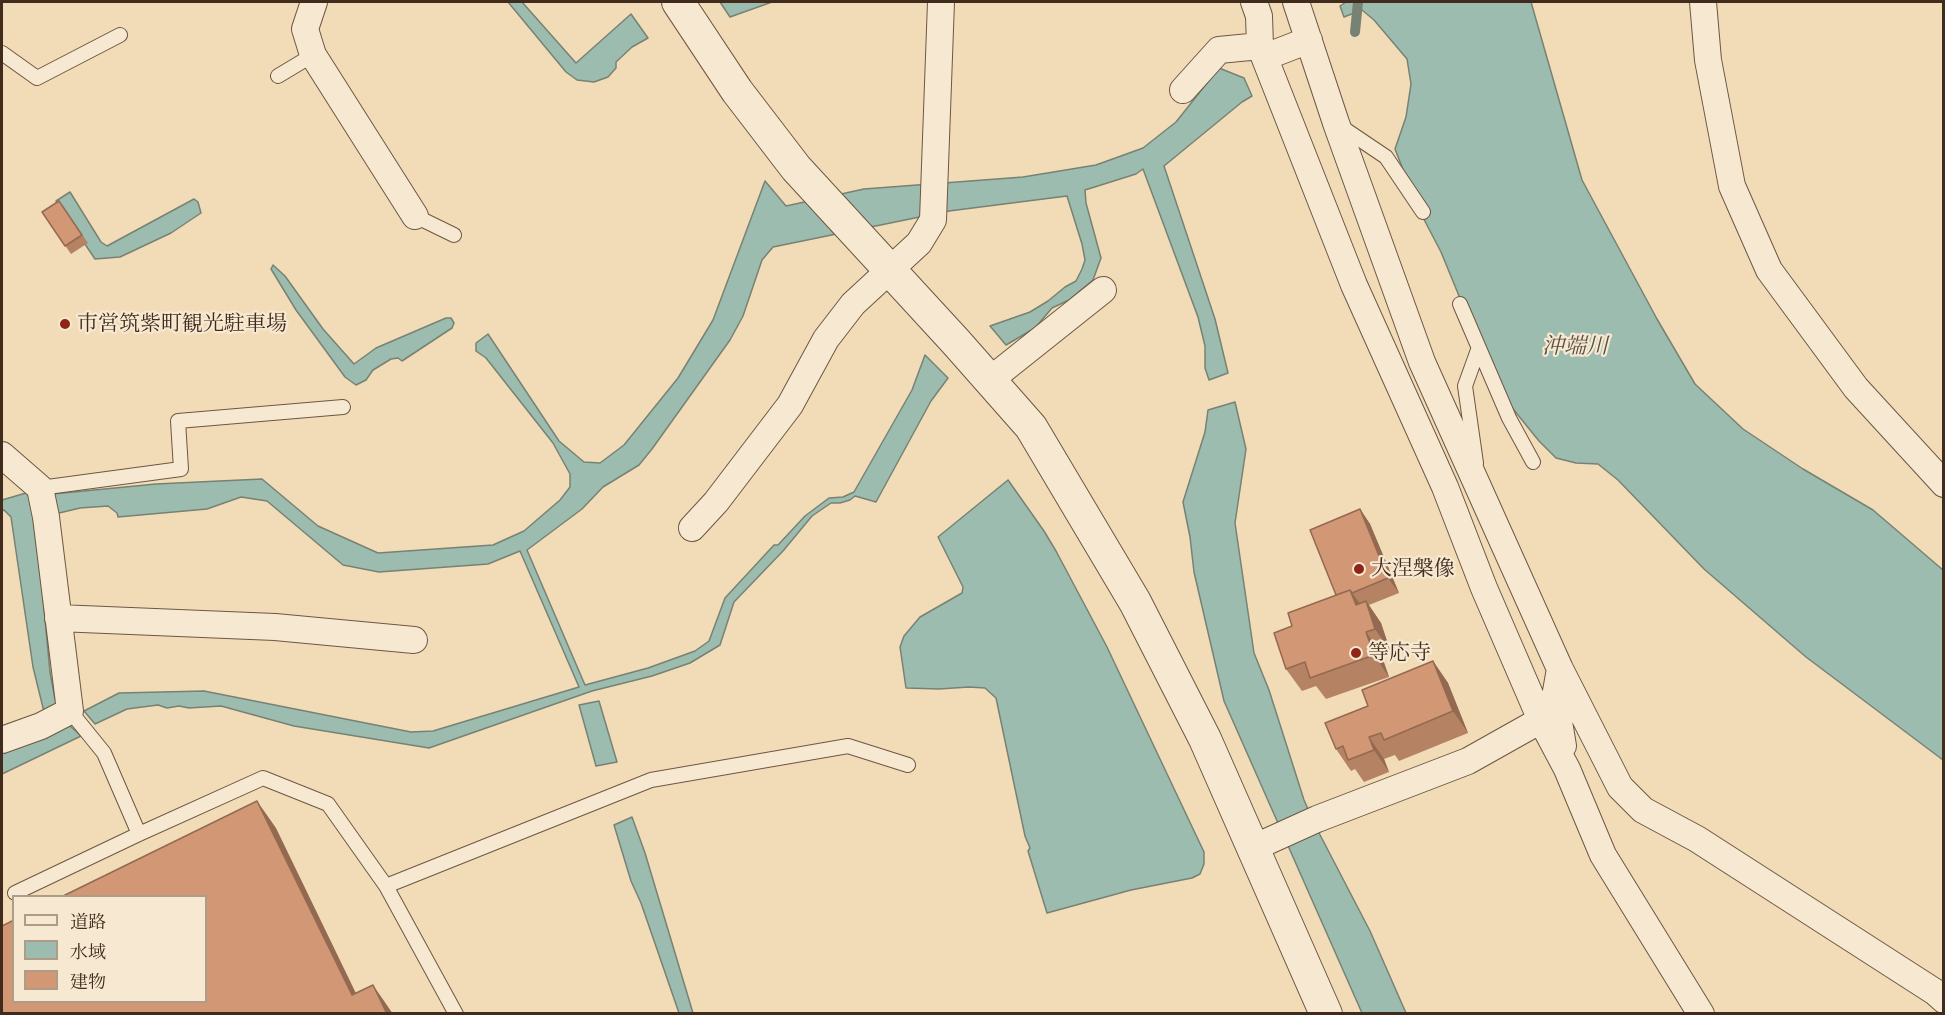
<!DOCTYPE html>
<meta charset="utf-8">
<style>
body{margin:0}
#map{position:relative;width:1945px;height:1015px;overflow:hidden;background:#f2dcb8;font-family:"Old Standard TT","Noto Serif JP",serif}
canvas{display:block}
.frame{position:absolute;inset:0;border:3px solid #402b1d;pointer-events:none}
.legend{position:absolute;left:12px;top:895px;width:195px;height:108px;box-sizing:border-box;background:#f7e8d1;border:2px solid #ae9c89;margin:0;padding:8px 10px;list-style:none;font-size:18px;color:#402b1d}
.legend li{display:flex;align-items:center;gap:12px;height:30px}
.legend b{width:30px;border:2px solid #ae9c89}
</style>
<div id="map">
<canvas width="1945" height="1015"></canvas>
<div class="frame"></div>
<ul class="legend">
<li><b style="height:8px;background:#f7e8d1"></b>道路</li>
<li><b style="height:16px;background:#9bbcae"></b>水域</li>
<li><b style="height:16px;background:#d29774"></b>建物</li>
</ul>
</div>
<script>
const c = document.querySelector('canvas').getContext('2d');
c.lineJoin = 'round';
function fill(path, color) { c.fillStyle = color; c.fill(path, 'evenodd'); }
const shape = rows => new Path2D(rows.map(r => 'M' + r).join(''));
function strokePath(path, color, width, dash) { c.strokeStyle = color; c.lineWidth = width; c.lineCap = dash ? 'butt' : 'round'; c.setLineDash(dash || []); c.stroke(path); }
function label(font, color, halo, rows, align = 'center') {
  c.font = font + ' "Old Standard TT","Noto Serif JP",serif'; c.lineWidth = 4.5; c.setLineDash([]); c.textBaseline = 'middle'; c.strokeStyle = halo; c.fillStyle = color; for (const [text, x, y, turn = 0] of rows) {
    c.save(); c.translate(x, y); c.rotate((+turn || 0) * Math.PI / 180); c.textAlign = isNaN(turn) ? turn : align; if (halo) c.strokeText(text, 0, 0); c.fillText(text, 0, 0); c.restore();
  }
}
const water = shape([
 [508,2,522,2,576,63,631,14,648,38,632,47,616,62,616,68,608,77,594,82,577,80,566,72,508,2],
 [720,2,772,2,730,17,720,2],
 [1346,2,1531,2,1582,180,1657,319,1695,384,1743,429,1803,469,1873,510,1943,570,1943,760,1806,657,1704,569,1618,480,1598,464,1576,463,1556,458,1539,441,1509,404,1484,357,1441,252,1418,208,1395,149,1406,117,1411,84,1407,59,1374,20,1362,10,1344,17,1340,6,1346,2],
 [1219,68,1244,78,1252,96,1242,102,1164,166,1215,319,1228,373,1209,380,1205,368,1205,346,1198,317,1143,169,1136,174,1085,190,1086,203,1101,258,1093,280,1069,300,1052,308,1035,328,1006,345,990,326,1030,312,1048,301,1065,287,1076,281,1082,269,1085,260,1082,244,1067,196,949,211,773,247,762,260,743,316,730,340,652,449,639,465,603,487,582,509,527,550,585,685,648,668,695,651,709,641,725,598,774,545,778,545,805,516,829,498,843,497,854,492,912,390,925,355,948,378,931,401,876,502,855,496,850,500,840,503,831,503,812,516,783,551,734,602,720,645,690,663,652,676,592,691,429,748,294,726,221,706,189,708,179,706,167,708,158,705,127,709,95,724,84,711,119,693,204,691,411,732,433,731,579,687,520,551,488,564,379,572,343,565,267,501,241,497,207,509,118,517,117,513,108,506,80,508,55,514,53,494,156,484,262,479,318,526,378,553,493,545,524,531,560,500,570,487,570,474,553,443,486,358,476,351,476,343,488,334,559,441,584,462,600,463,624,445,678,378,713,320,765,181,786,206,864,189,1023,177,1096,165,1143,148,1176,122,1219,68],
 [70,192,101,242,107,246,194,199,198,202,201,213,171,233,120,257,95,259,56,201,70,192],
 [273,265,285,276,323,329,354,364,376,348,446,318,451,318,454,323,452,328,402,361,398,358,391,359,373,370,366,380,356,385,345,377,296,310,271,269,273,265],
 [1235,402,1246,449,1235,523,1254,653,1269,690,1304,800,1317,829,1370,931,1406,1013,1362,1013,1224,701,1194,572,1190,537,1183,502,1205,432,1208,410,1235,402],
 [1008,480,1044,531,1056,551,1107,647,1204,852,1204,864,1200,874,1192,878,1131,890,1047,913,1028,851,1030,848,1025,836,996,698,985,688,969,687,939,689,906,688,900,647,904,636,920,617,962,593,963,587,938,537,1008,480],
 [26,493,34,503,50,672,55,699,59,710,69,725,81,736,2,774,2,747,45,716,33,667,11,517,4,510,2,511,2,500,26,493],
 [599,701,617,762,596,766,579,705,599,701],
 [632,817,645,853,693,1013,679,1013,641,903,631,881,614,825,632,817]
]);
fill(water, '#9bbcae');
strokePath(water, '#778274', 1.5);
strokePath(shape([
 [1355,32,1358,2]
]), '#778274', 10);
const service = shape([
 [2,53,37,78,120,35],
 [278,76,313,55],
 [1340,126,1386,157,1423,212],
 [415,216,454,235],
 [1460,304,1509,418,1533,462],
 [1476,463,1465,386,1478,350],
 [40,488,181,469,178,421,343,407],
 [70,711,104,753,139,834],
 [386,886,651,780,848,746,908,765],
 [15,893,139,834,263,778,328,804,386,886,456,1014]
]);
const minor = shape([
 [314,2,305,29,313,55,415,216],
 [1254,2,1259,16,1260,46,1354,285,1445,487,1484,588,1541,720,1567,769,1603,855,1701,1014],
 [1296,2,1336,123,1422,362,1560,669,1620,787,1643,810,1697,839,1935,992,1944,1000],
 [1703,2,1708,60,1732,186,1769,270,1856,388,1944,484],
 [1265,57,1309,40],
 [1183,90,1219,50,1260,46],
 [990,380,1103,290],
 [2,455,40,488,46,517,70,711,41,726,2,740],
 [692,528,716,502,790,405,826,339,853,304,919,243,933,220,941,2],
 [58,618,275,627,414,640],
 [1560,669,1555,697,1563,746],
 [1253,848,1317,819,1468,761,1541,720]
]);
const tertiary = shape([
 [678,2,737,91,796,168,956,342,1031,427,1135,602,1205,739,1326,1014]
]);
strokePath(service, '#6c5744', 16);
strokePath(minor, '#6c5744', 28);
strokePath(tertiary, '#6c5744', 34);
strokePath(service, '#f7e8d1', 14);
strokePath(minor, '#f7e8d1', 26);
strokePath(tertiary, '#f7e8d1', 32);
fill(shape([
 [59,201,88,243,71,254,42,212],
 [1360,509,1370,524,1399,593,1369,605,1381,623,1390,650,1381,654,1389,677,1326,699,1316,686,1302,691,1286,669,1336,595],
 [1433,661,1448,683,1468,733,1399,761,1395,755,1384,759,1389,772,1364,782,1355,769,1351,771,1336,749,1368,706]
]), '#b58264');
fill(shape([
 [1360,509,1370,524,1399,593,1388,578],
 [1350,590,1366,612,1356,605],
 [1366,601,1381,623,1390,650,1375,629],
 [1366,632,1381,654,1389,677,1374,655],
 [1433,661,1448,683,1468,733,1453,711],
 [1369,737,1384,759,1389,772,1374,750],
 [257,801,276,828,366,1014,352,995],
 [373,985,393,1014,387,1014]
]), '#936a51');
const building = shape([
 [59,201,82,235,65,246,42,212,59,201],
 [1360,509,1388,578,1352,593,1350,590,1336,595,1310,530,1360,509],
 [1350,590,1356,605,1366,601,1375,629,1366,632,1374,655,1310,678,1305,662,1286,669,1274,633,1292,626,1288,613,1350,590],
 [1433,661,1453,711,1384,740,1381,733,1369,737,1374,750,1348,760,1343,746,1336,749,1325,723,1368,706,1362,690,1433,661],
 [257,801,352,995,373,985,387,1014,2,1014,2,926,14,920,14,1002,206,1002,206,897,61,897,257,801]
]);
fill(building, '#d29774');
strokePath(building, '#936a51', 1.5);
for (const [x, y, r, color] of [
 [65,324,6,"#8f2418"],
 [1359,569,6,"#8f2418"],
 [1356,653,6,"#8f2418"]
]) { const dot = new Path2D(); dot.arc(x, y, r, 0, 2 * Math.PI); c.fillStyle = color; c.fill(dot); strokePath(dot, '#f7e8d1', 2); }
label('21px', '#402b1d', '#f7e8d1', [
 ["市営筑紫町観光駐車場",77,324],
 ["大涅槃像",1371,569],
 ["等応寺",1368,653]
], 'left');
label('italic 22px', '#574f41', '#f7e8d1', [
 ["沖端川",1575,347]
]);
</script>
